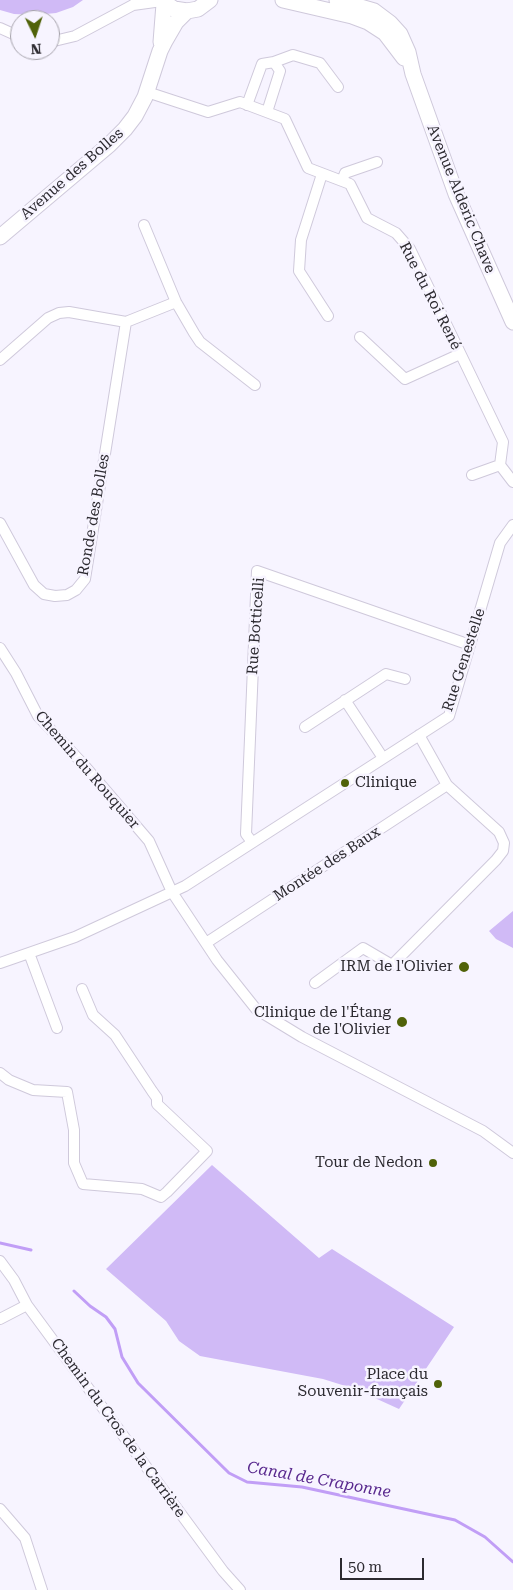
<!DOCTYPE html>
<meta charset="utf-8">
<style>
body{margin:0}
#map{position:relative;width:513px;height:1590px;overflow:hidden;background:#f7f4ff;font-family:"Roboto Serif",serif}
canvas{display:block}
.north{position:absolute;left:10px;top:10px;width:50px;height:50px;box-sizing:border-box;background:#f7f4ff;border:1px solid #a6a3ac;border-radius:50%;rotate:176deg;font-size:14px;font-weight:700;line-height:20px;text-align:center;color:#2c2a30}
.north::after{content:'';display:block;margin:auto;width:18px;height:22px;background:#506209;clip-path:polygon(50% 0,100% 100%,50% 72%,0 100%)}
.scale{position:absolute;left:340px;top:1558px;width:84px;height:22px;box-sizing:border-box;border:2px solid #2c2a30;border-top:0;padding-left:6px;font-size:15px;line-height:18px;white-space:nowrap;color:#2c2a30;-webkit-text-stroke:4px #f7f4ff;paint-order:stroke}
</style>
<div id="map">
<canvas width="513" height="1590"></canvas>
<div class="north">N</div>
<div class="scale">50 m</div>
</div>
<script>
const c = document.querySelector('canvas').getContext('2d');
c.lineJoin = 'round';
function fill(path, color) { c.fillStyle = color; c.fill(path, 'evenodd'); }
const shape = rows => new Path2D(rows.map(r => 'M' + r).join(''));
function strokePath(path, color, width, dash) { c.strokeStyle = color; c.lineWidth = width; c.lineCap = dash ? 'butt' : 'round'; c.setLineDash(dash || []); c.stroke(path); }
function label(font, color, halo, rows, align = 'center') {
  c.font = font + ' "Roboto Serif",serif'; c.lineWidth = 5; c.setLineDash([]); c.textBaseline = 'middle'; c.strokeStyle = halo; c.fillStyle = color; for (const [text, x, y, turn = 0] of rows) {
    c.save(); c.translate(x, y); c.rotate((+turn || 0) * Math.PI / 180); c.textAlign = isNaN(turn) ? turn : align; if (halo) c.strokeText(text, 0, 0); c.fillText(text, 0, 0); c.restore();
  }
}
fill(shape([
 [0,0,83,0,73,7,56,13,35,15,14,14,0,10],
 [513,911,513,948,496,939,489,931],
 [212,1165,319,1258,332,1249,454,1327,399,1409,355,1389,323,1379,200,1356,179,1341,166,1321,106,1269]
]), '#d0baf6');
strokePath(shape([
 [0,1243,31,1250],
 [74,1291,90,1306,106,1317,115,1329,122,1357,138,1383,229,1473,247,1482,302,1487,455,1520,485,1537,513,1562]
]), '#c19ef6', 3);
const street = shape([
 [133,5,162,1],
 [0,28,20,37],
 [50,42,75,36,133,5,138,0],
 [274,62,293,55,320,63,338,87],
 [147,92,208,112,240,102,285,119,308,168,350,184,367,218,396,233,410,249,503,442,500,465,513,482],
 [247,105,262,64,274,62,280,71,267,112],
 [322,174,301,240,299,271,328,316],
 [342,181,345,173,377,162],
 [144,225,176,302,194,333,200,342,255,385],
 [360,337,405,379,460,354],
 [0,360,48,318,59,313,69,312,126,322,176,302],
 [472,475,500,465],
 [0,523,34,585,44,594,55,596,67,595,76,590,85,579,126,322],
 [0,648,16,673,38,716,83,764,149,841,172,892,217,960,256,1009,302,1037,483,1131,513,1153],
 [345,700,383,758],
 [305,727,386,674,405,679],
 [252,842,246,834,257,571,470,645],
 [206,943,447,785],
 [29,953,57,1028],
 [0,963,75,937,185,886,449,716,500,543,513,525],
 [315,983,363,948,392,965,496,860,503,851,504,843,499,832,447,785,419,735],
 [0,1073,9,1080,33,1090,67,1092,74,1130,74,1163,83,1184,142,1189,161,1197,167,1192,207,1151,157,1104,157,1098,152,1091,115,1035,93,1015,82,989],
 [0,1261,14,1280,27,1305,223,1571,240,1590],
 [0,1319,27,1305],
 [0,1509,25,1538,42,1590]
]);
const secondary = shape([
 [161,0,174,9,187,11,198,9,210,0],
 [283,0,352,16,368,22,385,33,404,58],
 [337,0,374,11,390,23,400,34,408,52,413,74,456,194,513,322],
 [161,42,164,4],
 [0,237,109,145,125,129,135,116,145,97,160,51,165,41,176,22,187,11]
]);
strokePath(street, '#cfc9db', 12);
strokePath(secondary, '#cfc9db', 17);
strokePath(street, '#fff', 10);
strokePath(secondary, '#fff', 15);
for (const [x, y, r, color] of [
 [345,783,5,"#506209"],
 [464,967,6,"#506209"],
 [402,1022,6,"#506209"],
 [433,1163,5,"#506209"],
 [438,1384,5,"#506209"]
]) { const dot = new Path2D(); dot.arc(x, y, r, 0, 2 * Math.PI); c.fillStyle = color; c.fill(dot); strokePath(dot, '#f7f4ff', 2); }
label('15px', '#2c2a30', '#f7f4ff', [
 ["Avenue des Bolles",72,174,-41],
 ["Avenue Alderic Chave",461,199,68],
 ["Rue du Roi René",430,296,63],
 ["Ronde des Bolles",94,515,-80],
 ["Rue Botticelli",256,626,-86],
 ["Rue Genestelle",464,660,-72],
 ["Chemin du Rouquier",87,770,49],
 ["Montée des Baux",327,864,-33],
 ["Chemin du Cros de la Carrière",118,1428,54]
]);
label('15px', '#2c2a30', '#f7f4ff', [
 ["Clinique",355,783,"left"],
 ["IRM de l'Olivier",453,967],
 ["Clinique de l'Étang",391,1013],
 ["de l'Olivier",391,1030],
 ["Tour de Nedon",423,1163],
 ["Place du",428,1375],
 ["Souvenir-français",428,1392]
], 'right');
label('italic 16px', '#59298e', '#f7f4ff', [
 ["Canal de Craponne",319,1480,10]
]);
</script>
